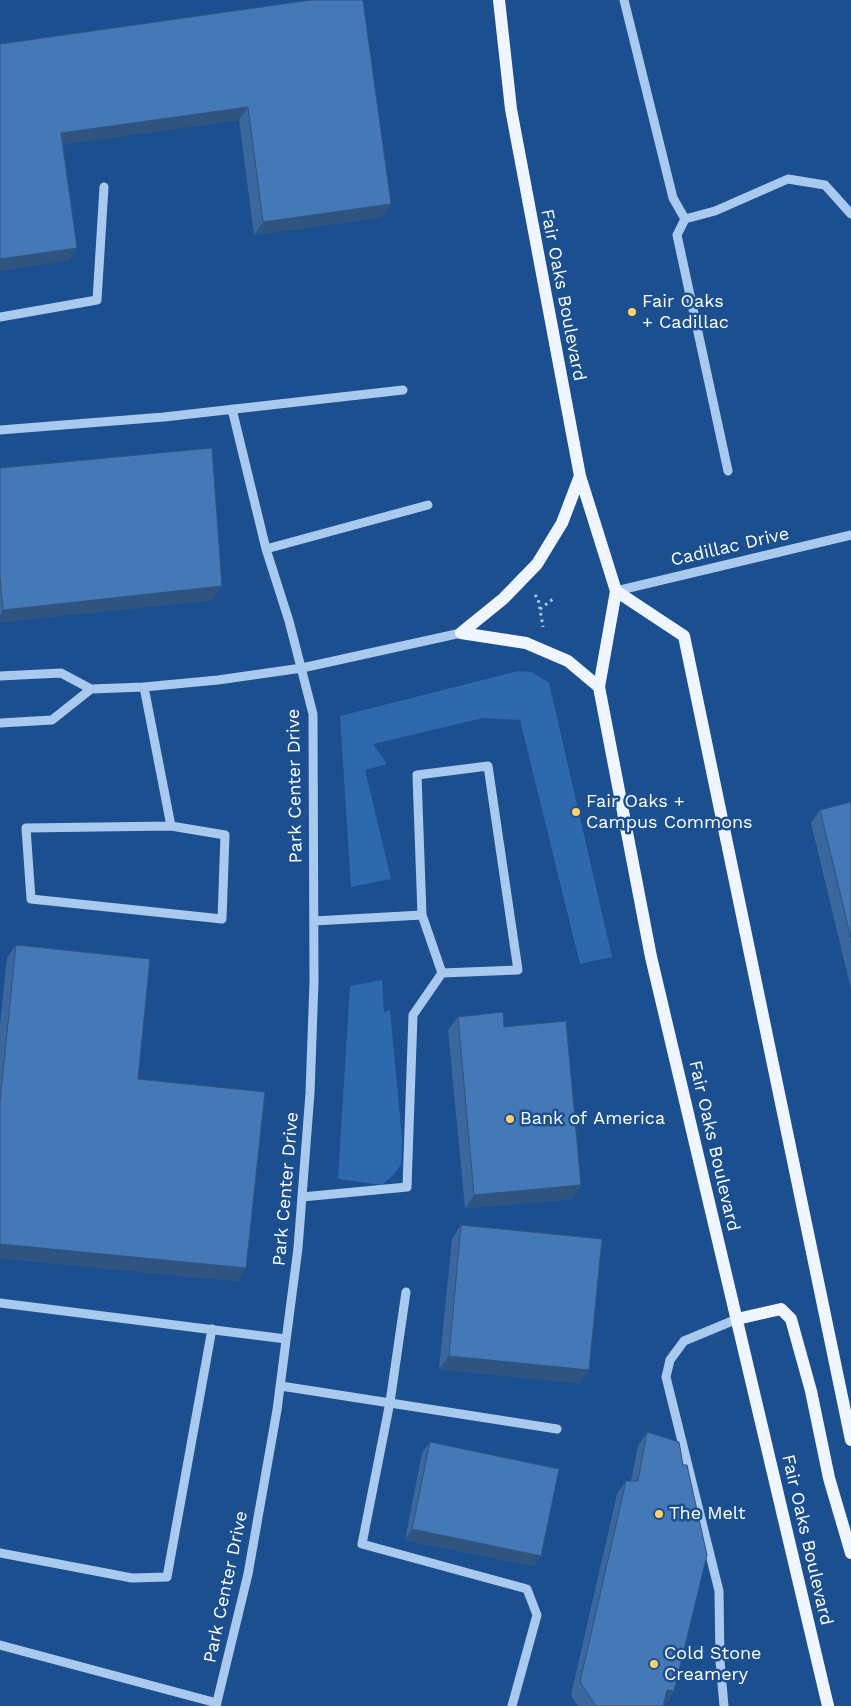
<!DOCTYPE html>
<style>
body{margin:0}
canvas{display:block;background:#1b4f8f}
</style>
<canvas width="851" height="1706"></canvas>
<script>
const c = document.querySelector('canvas').getContext('2d');
c.lineJoin = 'round';
function fill(path, color) { c.fillStyle = color; c.fill(path, 'evenodd'); }
const shape = rows => new Path2D(rows.map(r => 'M' + r).join(''));
function strokePath(path, color, width, dash) { c.strokeStyle = color; c.lineWidth = width; c.lineCap = dash ? 'butt' : 'round'; c.setLineDash(dash || []); c.stroke(path); }
function label(font, color, halo, rows, align = 'center') {
  c.font = font + ' "Work Sans",sans-serif'; c.lineWidth = 5; c.setLineDash([]); c.textBaseline = 'middle'; c.strokeStyle = halo; c.fillStyle = color; for (const [text, x, y, turn = 0] of rows) {
    c.save(); c.translate(x, y); c.rotate((+turn || 0) * Math.PI / 180); c.textAlign = isNaN(turn) ? turn : align; if (halo) c.strokeText(text, 0, 0); c.fillText(text, 0, 0); c.restore();
  }
}
fill(shape([
 [518,671,531,672,549,683,612,957,580,964,520,720,483,718,373,744,387,764,365,770,391,879,351,887,340,716],
 [382,980,384,1012,390,1010,402,1138,401,1165,393,1175,382,1185,338,1179,350,986]
]), '#2e69ad');
strokePath(shape([
 [535,595,538,598,543,627],
 [540,609,553,599]
]), '#a9c9ee', 3, [2.5, 4]);
strokePath(shape([
 [624,0,673,198,685,219,715,211,788,179,825,185,851,214],
 [685,219,677,235,728,471],
 [0,317,97,300,104,187],
 [0,430,164,417,403,390],
 [266,549,428,505],
 [616,591,851,535],
 [0,676,61,673,91,689,144,687,218,680,302,668,461,633],
 [144,687,171,826,225,835,222,919,31,899,26,828,171,826],
 [0,723,52,720,91,689],
 [314,921,422,915,442,973,518,970,488,766,417,775,422,915],
 [302,1197,407,1187,413,1015,442,973],
 [406,1292,390,1402,362,1544,527,1589,537,1615,512,1706],
 [0,1303,286,1339],
 [281,1386,557,1429],
 [0,1553,132,1578,167,1577,212,1329],
 [0,1645,217,1703],
 [216,1706,248,1574,277,1410,298,1248,310,1093,314,982,313,714,289,621,266,549,232,409],
 [724,1706,720,1661,719,1591,666,1377,670,1360,684,1341,737,1319]
]), '#a9c9ee', 9);
strokePath(shape([
 [499,0,511,109,580,476,616,591,599,687,651,957,828,1706],
 [616,591,684,636,851,1440],
 [461,633,503,599,537,564,562,523,580,476],
 [461,633,526,643,568,661,599,687],
 [737,1319,781,1309,791,1319,811,1391,829,1478,851,1553]
]), '#f0f6ff', 12);
fill(shape([
 [311,0,391,204,382,217,254,235,239,120,63,144,77,248,68,261,0,44],
 [0,468,222,586,212,600,0,622],
 [851,802,851,989,811,823,820,810],
 [16,945,138,1079,237,1281,0,1258,0,1024,7,958],
 [458,1017,504,1027,581,1185,572,1199,465,1208,448,1030],
 [461,1225,589,1370,580,1383,439,1369,452,1239],
 [647,1432,674,1691,665,1705,663,1704,663,1706,578,1706,571,1695,617,1494,626,1481,631,1481,638,1446],
 [430,1442,534,1566,405,1540,422,1453]
]), '#3a679d');
fill(shape([
 [248,107,239,120,52,146,61,133],
 [391,204,382,217,254,235,263,222],
 [77,248,68,261,0,271,0,259],
 [222,586,212,600,0,622,0,615,3,610],
 [581,1185,572,1199,465,1208,474,1195],
 [0,1244,246,1268,237,1281,0,1258],
 [449,1356,589,1370,580,1383,439,1369],
 [412,1529,541,1556,534,1566,405,1540],
 [667,1690,674,1691,665,1705,657,1703]
]), '#305480');
const building = shape([
 [311,0,363,0,391,204,263,222,248,107,61,133,77,248,0,259,0,44,311,0],
 [212,448,222,586,3,610,0,577,0,468,212,448],
 [851,802,851,938,820,810,851,802],
 [16,945,150,959,138,1079,265,1092,246,1268,0,1244,0,1101,16,945],
 [503,1012,504,1027,566,1021,581,1185,474,1195,458,1017,503,1012],
 [461,1225,602,1239,589,1370,449,1356,461,1225],
 [647,1432,679,1442,683,1465,687,1465,707,1555,674,1691,667,1690,663,1706,596,1706,580,1682,626,1481,638,1481,647,1432],
 [430,1442,559,1469,541,1556,412,1529,430,1442]
]);
fill(building, '#4478b7');
strokePath(building, '#305480', 1);
for (const [x, y, r, color] of [
 [632,312,5,"#ffd166"],
 [576,812,5,"#ffd166"],
 [510,1119,5,"#ffd166"],
 [659,1514,5,"#ffd166"],
 [654,1664,5,"#ffd166"]
]) { const dot = new Path2D(); dot.arc(x, y, r, 0, 2 * Math.PI); c.fillStyle = color; c.fill(dot); strokePath(dot, '#1b4f8f', 2); }
label('18px', '#fff', '#1b4f8f', [
 ["Fair Oaks Boulevard",563,295,79],
 ["Cadillac Drive",730,547,-13],
 ["Park Center Drive",295,786,-91],
 ["Fair Oaks Boulevard",714,1146,77],
 ["Park Center Drive",286,1189,-85],
 ["Fair Oaks Boulevard",807,1540,77],
 ["Park Center Drive",226,1587,-78]
]);
label('18px', '#fff', '#1b4f8f', [
 ["Fair Oaks",642,302],
 ["+ Cadillac",642,323],
 ["Fair Oaks +",586,802],
 ["Campus Commons",586,823],
 ["Bank of America",520,1119],
 ["The Melt",669,1514],
 ["Cold Stone",664,1654],
 ["Creamery",664,1675]
], 'left');
</script>
